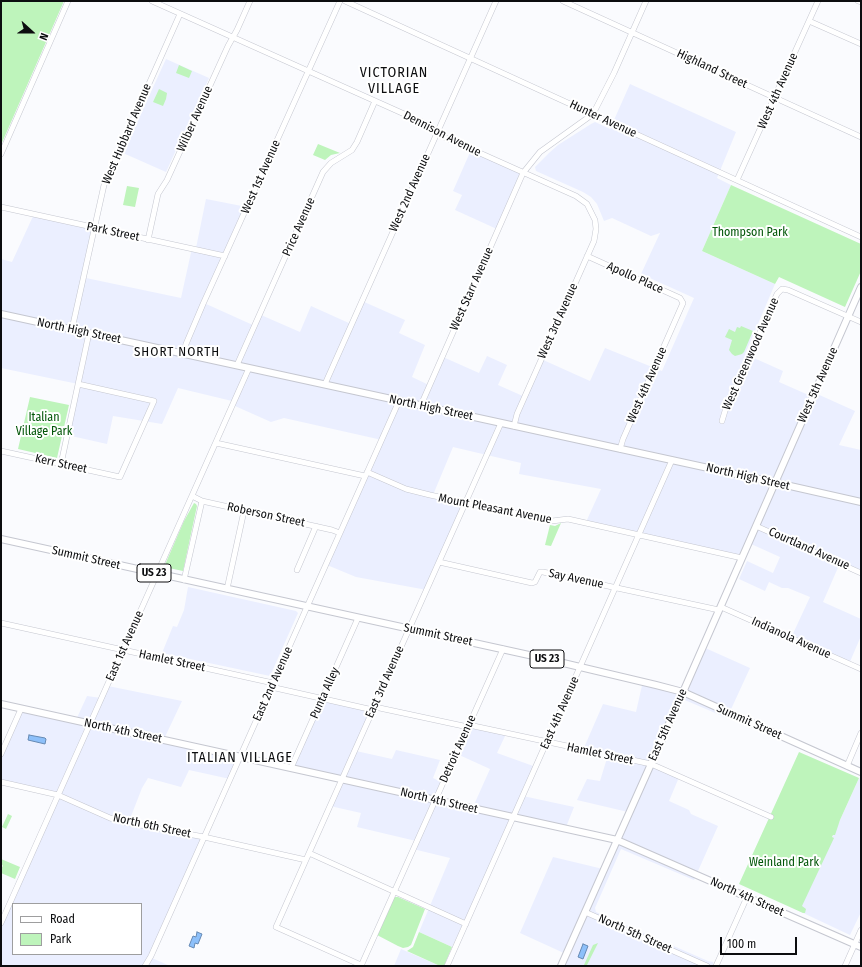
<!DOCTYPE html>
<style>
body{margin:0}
#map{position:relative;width:862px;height:967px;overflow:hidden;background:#fafbfe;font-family:"Fira Sans Condensed",sans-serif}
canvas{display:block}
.frame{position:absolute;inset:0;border:2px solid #0c0d0f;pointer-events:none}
.legend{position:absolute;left:12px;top:903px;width:130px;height:52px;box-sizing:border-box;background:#fff;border:1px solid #9e9e9f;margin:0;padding:5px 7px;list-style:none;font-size:12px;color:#0c0d0f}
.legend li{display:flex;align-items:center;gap:8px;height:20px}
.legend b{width:20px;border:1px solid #9e9e9f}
.north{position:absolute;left:12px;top:12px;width:40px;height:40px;-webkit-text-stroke:3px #fff;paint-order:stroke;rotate:111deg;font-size:11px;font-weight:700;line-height:16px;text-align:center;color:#0c0d0f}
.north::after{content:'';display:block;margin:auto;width:14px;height:18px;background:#0c0d0f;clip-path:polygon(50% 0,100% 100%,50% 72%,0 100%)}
.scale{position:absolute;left:720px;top:937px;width:77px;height:18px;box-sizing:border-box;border:2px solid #0c0d0f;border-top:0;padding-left:5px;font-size:12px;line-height:14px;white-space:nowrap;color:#0c0d0f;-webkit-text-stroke:3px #fff;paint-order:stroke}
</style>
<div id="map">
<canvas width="862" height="967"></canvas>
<div class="frame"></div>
<ul class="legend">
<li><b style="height:5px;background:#fff"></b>Road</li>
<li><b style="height:11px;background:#bef4bb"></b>Park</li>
</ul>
<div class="north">N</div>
<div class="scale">100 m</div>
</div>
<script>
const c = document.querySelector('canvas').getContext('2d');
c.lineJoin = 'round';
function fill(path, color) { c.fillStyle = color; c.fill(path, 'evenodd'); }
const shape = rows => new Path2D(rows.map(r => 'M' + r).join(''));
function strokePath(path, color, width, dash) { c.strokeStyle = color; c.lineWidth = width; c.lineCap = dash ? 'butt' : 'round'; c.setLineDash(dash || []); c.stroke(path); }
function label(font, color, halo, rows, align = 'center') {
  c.font = font + ' "Fira Sans Condensed",sans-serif'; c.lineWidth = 4; c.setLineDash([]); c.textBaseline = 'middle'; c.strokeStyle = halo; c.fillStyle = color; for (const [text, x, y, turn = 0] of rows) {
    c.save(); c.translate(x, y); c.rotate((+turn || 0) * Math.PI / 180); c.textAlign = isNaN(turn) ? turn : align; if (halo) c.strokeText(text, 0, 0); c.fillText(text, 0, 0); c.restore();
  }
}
fill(shape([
 [166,59,209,78,166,172,123,153],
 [630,84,736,132,717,178,731,185,702,251,775,284,745,354,783,371,779,382,813,397,815,393,855,411,839,445,861,450,861,572,840,563,823,602,861,619,861,636,849,664,791,638,810,597,788,588,782,588,769,582,765,591,739,579,747,561,773,573,780,557,751,544,745,556,586,522,601,489,519,474,521,463,453,447,433,495,467,504,427,590,356,577,327,565,382,440,284,418,271,422,235,406,232,401,178,388,162,424,113,416,107,444,67,435,78,384,1,368,1,259,12,262,34,214,96,227,86,278,181,298,192,248,196,248,206,199,247,207,204,303,255,326,261,315,300,332,311,306,351,324,362,301,405,320,399,333,425,345,412,377,431,386,443,357,479,373,487,356,507,365,498,385,525,397,541,359,590,381,605,348,662,371,694,298,641,274,660,233,651,236,612,218,604,221,597,204,591,197,583,192,536,171,535,167,549,153,558,145,591,124,595,122,610,129],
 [471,150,525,174,499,230,455,210,462,195,453,191],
 [188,587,296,611,298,613,270,676,162,653,173,626,177,627,184,610],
 [703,647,750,668,727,718,680,698,652,763,680,775,669,801,689,810,691,814,718,826,694,880,621,849,595,908,596,912,708,961,713,962,714,966,561,966,566,954,520,933,553,857,603,869,628,812,577,800,587,779,600,781,608,755,583,750,603,704,636,712,643,681,684,691],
 [108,686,182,701,164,739,240,756,230,779,189,770,181,787,148,778,142,788,128,824,204,837,152,958,170,966,1,966,1,922],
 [13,904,141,904,141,954,13,954],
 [87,696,101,698,58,794,1,781,1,756,22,708,76,720],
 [323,699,374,710,356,751,392,759,396,750,440,760,433,778,443,783,436,799,473,807,490,769,457,754,469,726,506,734,497,753,536,767,523,796,574,807,566,827,513,817,452,947,419,932,450,858,413,849,416,841,357,827,361,813,330,806,341,780,291,769],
 [859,778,861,779,861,912,850,935,799,911],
 [401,949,440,966,394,966]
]), '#ebefff');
fill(shape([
 [1,1,64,1,1,145],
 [179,65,192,71,189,78,176,73],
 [159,89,167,93,166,99,163,106,153,102],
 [318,144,340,153,331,155,325,160,313,155],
 [731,185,861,244,861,271,845,307,779,277,775,284,702,251],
 [127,186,139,188,135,207,123,205],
 [741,326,753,331,744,352,742,354,735,356,732,354,729,350,732,340,725,337,729,329,735,332,737,327,740,328],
 [30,397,69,405,57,458,18,449],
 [194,503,196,504,197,506,183,571,164,567,184,521],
 [561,523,551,546,545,545,550,525,555,526],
 [799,752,859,778,840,820,835,835,833,835,832,837,834,838,802,906,806,909,805,913,803,913,739,884],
 [8,814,12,816,6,829,2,827],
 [1,859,20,867,15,879,1,873,1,868,3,866,1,863],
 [395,897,398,897,425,909,411,945,408,947,403,948,398,946,377,935,393,899],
 [419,932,452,947,444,966,440,966,407,951,413,947],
 [598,943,587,965,588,966,584,966,584,965,593,945]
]), '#bef4bb');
const water = shape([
 [29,735,45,738,46,739,45,744,28,740,29,735],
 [197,932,202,934,198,944,195,943,194,948,189,946,193,936,196,937,197,932],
 [583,944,588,946,583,959,578,957,583,944]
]);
fill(water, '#8dc0fa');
strokePath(water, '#668ab4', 1);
const minor = shape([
 [152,1,431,126,444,137,576,196,587,204,595,220,596,229,594,241,517,414,514,426],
 [345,1,861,237],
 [563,1,861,137],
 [858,1,861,2],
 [809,21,861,44],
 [1,154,68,1],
 [737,180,818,1],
 [1,207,225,256],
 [148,240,158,194,167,180,228,46,237,30,250,1],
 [587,256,680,298,683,303,623,439,620,449],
 [72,329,104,185,180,14],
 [183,354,186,344,203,304,340,1],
 [237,365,323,172,331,163,352,150,357,142,375,101],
 [325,384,496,1],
 [421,405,523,173,540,152,593,114,614,73,646,1],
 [722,421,725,411,777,294,782,289,788,290,861,322],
 [216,443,365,476],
 [1,451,120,477,154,401,78,384],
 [61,464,89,333],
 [367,472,406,489,430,495,552,521,568,519,742,558],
 [192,496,202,501,332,530,340,533],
 [756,526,861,573],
 [439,562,532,583,535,582,540,572,543,572,719,610],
 [297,570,316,526],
 [184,580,202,501],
 [227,589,244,511],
 [721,607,861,669],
 [1,623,273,683],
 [271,687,373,710],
 [375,707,468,727],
 [469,725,651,764,771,817],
 [1,754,21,709],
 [847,766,861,733],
 [291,768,358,618],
 [1,782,58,795,110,818,124,822,204,837,306,860],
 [309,853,466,924],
 [585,912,707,966],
 [1,923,249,368],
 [361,965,276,927,501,423],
 [145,966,151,956,399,401],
 [361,966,503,649],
 [447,966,672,460],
 [716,966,747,897],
 [845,966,861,930]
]);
const major = shape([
 [1,314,768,481,861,502],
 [1,539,538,657,656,685,683,692,861,772],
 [1,704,617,840,861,947],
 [561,966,680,699,861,287]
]);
strokePath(minor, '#c5c7d0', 6);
strokePath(major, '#c5c7d0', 8);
strokePath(minor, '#fff', 5);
strokePath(major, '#fff', 6);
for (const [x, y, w] of [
 [154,573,34],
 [547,659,34]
]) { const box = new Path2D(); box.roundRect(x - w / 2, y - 9, w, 18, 3); c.fillStyle = '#fff'; c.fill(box); strokePath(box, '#0c0d0f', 1); }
label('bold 11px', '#0c0d0f', null, [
 ["US 23",154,573],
 ["US 23",547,659]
]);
label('12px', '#0c0d0f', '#fff', [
 ["Highland Street",712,69,25],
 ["West 4th Avenue",778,91,-66],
 ["Wilber Avenue",195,119,-66],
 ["Hunter Avenue",603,119,25],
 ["West Hubbard Avenue",127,134,-67],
 ["Dennison Avenue",442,134,27],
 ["West 1st Avenue",261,177,-66],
 ["West 2nd Avenue",410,193,-66],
 ["Price Avenue",299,227,-66],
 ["Park Street",113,232,12],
 ["Apollo Place",635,278,24],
 ["West Starr Avenue",472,289,-66],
 ["West 3rd Avenue",558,321,-66],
 ["North High Street",79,331,12],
 ["West Greenwood Avenue",751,354,-66],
 ["West 4th Avenue",647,385,-66],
 ["West 5th Avenue",818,385,-66],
 ["North High Street",431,408,12],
 ["Kerr Street",61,464,12],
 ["North High Street",748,477,13],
 ["Mount Pleasant Avenue",495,509,11],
 ["Roberson Street",266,515,12],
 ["Courtland Avenue",809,549,24],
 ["Summit Street",86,558,13],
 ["Say Avenue",576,579,12],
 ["Summit Street",438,635,12],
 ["Indianola Avenue",791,638,24],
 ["East 1st Avenue",125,646,-66],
 ["Hamlet Street",172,661,12],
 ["East 3rd Avenue",385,682,-66],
 ["East 2nd Avenue",273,684,-66],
 ["Punta Alley",325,693,-66],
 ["East 4th Avenue",560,713,-66],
 ["Summit Street",749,722,24],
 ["East 5th Avenue",668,725,-66],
 ["North 4th Street",123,731,12],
 ["Detroit Avenue",458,749,-66],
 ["Hamlet Street",600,754,12],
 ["North 4th Street",439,801,13],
 ["North 6th Street",152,826,12],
 ["North 4th Street",747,897,24],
 ["North 5th Street",635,934,24]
]);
label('12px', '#015507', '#fff', [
 ["Thompson Park",750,233],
 ["Italian",44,418],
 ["Village Park",44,432],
 ["Weinland Park",784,863]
]);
c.letterSpacing = '1px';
label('13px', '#0c0d0f', '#fff', [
 ["SHORT NORTH",177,352]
]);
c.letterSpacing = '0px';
c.letterSpacing = '1px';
label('14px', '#0c0d0f', '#fff', [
 ["VICTORIAN",394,73],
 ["VILLAGE",394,89],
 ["ITALIAN VILLAGE",240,758]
]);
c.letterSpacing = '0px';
</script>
